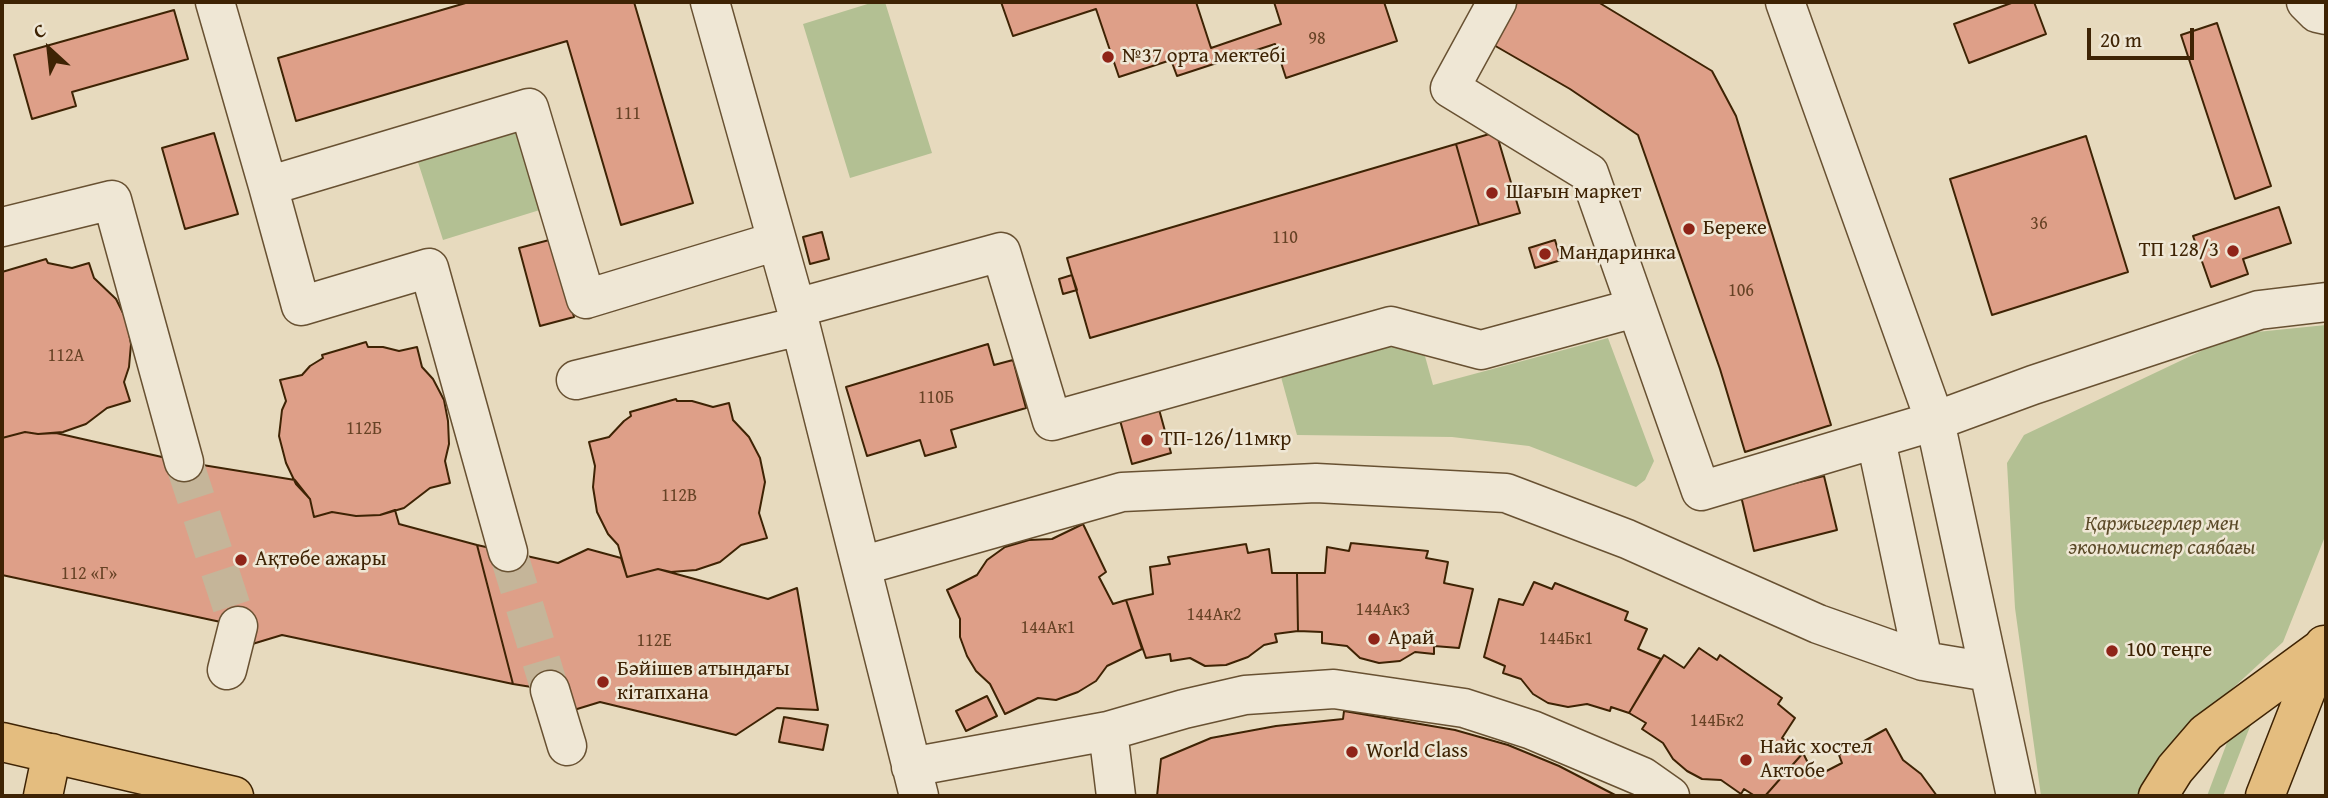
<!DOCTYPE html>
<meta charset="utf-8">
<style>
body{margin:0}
#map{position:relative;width:2328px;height:798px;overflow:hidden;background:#e7dabe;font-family:"Gentium Book Plus",serif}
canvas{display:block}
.frame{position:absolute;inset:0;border:4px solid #3e2304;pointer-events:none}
.north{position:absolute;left:14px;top:14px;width:70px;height:70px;-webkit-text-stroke:5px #efe7d5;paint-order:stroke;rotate:333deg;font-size:19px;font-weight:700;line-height:28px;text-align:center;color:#3e2304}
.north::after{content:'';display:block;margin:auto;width:24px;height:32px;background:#3e2304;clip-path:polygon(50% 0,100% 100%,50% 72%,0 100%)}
.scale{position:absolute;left:2087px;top:28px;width:107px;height:32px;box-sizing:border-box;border:4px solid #3e2304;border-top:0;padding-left:9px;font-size:21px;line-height:24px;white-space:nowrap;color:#3e2304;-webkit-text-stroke:5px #efe7d5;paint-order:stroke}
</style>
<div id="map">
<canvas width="2328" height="798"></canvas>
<div class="frame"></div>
<div class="north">С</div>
<div class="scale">20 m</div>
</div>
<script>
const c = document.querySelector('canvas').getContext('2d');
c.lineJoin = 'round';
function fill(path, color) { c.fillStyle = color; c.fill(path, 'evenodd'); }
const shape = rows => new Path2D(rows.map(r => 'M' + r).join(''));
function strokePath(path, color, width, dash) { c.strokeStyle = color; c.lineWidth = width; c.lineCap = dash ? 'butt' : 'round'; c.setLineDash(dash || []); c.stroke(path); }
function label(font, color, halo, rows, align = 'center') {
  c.font = font + ' "Gentium Book Plus",serif'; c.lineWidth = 5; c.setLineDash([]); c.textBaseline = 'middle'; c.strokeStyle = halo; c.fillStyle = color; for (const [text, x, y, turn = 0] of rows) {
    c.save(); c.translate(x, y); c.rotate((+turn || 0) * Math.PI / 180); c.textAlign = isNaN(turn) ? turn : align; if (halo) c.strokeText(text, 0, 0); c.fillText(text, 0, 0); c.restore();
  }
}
fill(shape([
 [874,2,885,2,932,153,850,178,803,24],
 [517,125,543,209,443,240,416,156],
 [2326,325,2326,534,2283,642,2172,744,2143,796,2041,796,2015,608,2007,463,2024,435,2237,334],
 [1608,338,1654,461,1645,480,1636,487,1529,446,1452,437,1297,435,1281,377,1398,342,1423,349,1433,385],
 [2260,701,2223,796,2207,796,2231,732]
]), '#b3c093');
const building = shape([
 [469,2,634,2,693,203,621,225,567,41,296,121,278,58,469,2],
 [1001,2,1196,2,1211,48,1281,24,1274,2,1384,2,1397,41,1286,78,1275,44,1177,76,1171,60,1119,77,1096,9,1013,36,1001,2],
 [1517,2,1598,2,1712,71,1736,116,1831,425,1745,452,1720,369,1638,135,1570,89,1492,44,1517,2],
 [2014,2,2034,2,2046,34,1969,63,1954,24,2014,2],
 [174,10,188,59,72,92,76,106,32,119,14,55,174,10],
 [2217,23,2271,186,2235,199,2181,35,2217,23],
 [1496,132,1520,213,1479,225,1456,144,1496,132],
 [214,133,238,214,185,229,162,148,214,133],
 [2086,136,2128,272,1992,315,1950,179,2086,136],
 [1456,144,1479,225,1090,338,1067,258,1456,144],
 [2279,207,2291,243,2243,259,2248,274,2211,287,2193,236,2279,207],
 [822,232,829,259,810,264,803,237,822,232],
 [553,239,574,317,540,326,519,248,553,239],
 [1555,240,1561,260,1535,268,1529,248,1555,240],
 [46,259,48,263,72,268,89,263,94,278,116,299,127,321,131,344,129,367,124,382,130,401,107,408,86,424,63,432,38,434,25,432,2,438,2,272,46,259],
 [1072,275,1077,290,1063,294,1059,279,1072,275],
 [366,342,368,347,383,347,399,351,417,347,422,367,433,379,444,400,448,421,449,444,445,461,450,483,430,488,404,508,380,515,356,516,332,512,314,517,310,499,296,484,286,463,279,436,282,410,286,401,280,380,302,375,310,366,323,358,322,355,366,342],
 [988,344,994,365,1013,360,1026,408,951,430,956,447,925,456,920,440,867,456,846,387,988,344],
 [676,399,677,401,692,401,713,407,729,403,733,420,749,437,760,458,765,482,759,513,767,538,741,545,720,562,696,570,671,572,658,569,627,577,618,545,608,534,597,512,593,487,595,466,589,442,609,437,624,421,631,416,630,412,676,399],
 [1157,402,1171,453,1132,464,1118,413,1157,402],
 [25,432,38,434,56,433,184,462,295,480,310,499,314,517,332,512,356,516,380,515,395,510,399,524,477,545,513,684,282,635,249,645,244,627,2,575,2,438,25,432],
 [1824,476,1837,530,1754,551,1741,496,1824,476],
 [1083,524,1106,572,1099,577,1113,604,1126,600,1142,649,1107,666,1096,681,1078,692,1056,700,1038,698,1005,714,990,684,976,671,967,656,960,637,960,619,947,590,977,575,987,560,1005,547,1029,540,1052,539,1083,524],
 [1351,543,1428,551,1426,558,1448,562,1444,583,1473,589,1459,648,1434,646,1434,654,1415,652,1400,661,1379,663,1360,658,1347,646,1322,643,1322,632,1298,631,1297,573,1325,573,1327,547,1349,551,1351,543],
 [1246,544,1248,553,1269,549,1272,573,1297,573,1298,631,1275,634,1277,642,1264,645,1248,657,1226,665,1205,666,1190,658,1171,661,1170,654,1146,658,1126,600,1153,594,1150,567,1170,564,1168,557,1246,544],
 [477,545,558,563,588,549,621,558,627,577,658,569,768,599,797,588,818,710,777,708,736,735,600,702,564,713,550,690,513,684,477,545],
 [1534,582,1552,589,1555,583,1628,612,1625,620,1647,629,1638,649,1661,659,1629,713,1611,707,1610,711,1587,704,1568,707,1548,703,1533,694,1521,679,1503,673,1505,666,1484,657,1499,599,1523,605,1534,582],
 [1699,648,1717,660,1720,655,1782,698,1778,704,1795,718,1782,738,1803,753,1765,796,1755,796,1744,789,1741,794,1721,780,1702,779,1687,771,1673,759,1663,743,1642,729,1646,723,1629,713,1664,655,1684,668,1699,648],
 [987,696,997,716,966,731,956,711,987,696],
 [1344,711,1455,730,1508,745,1559,766,1617,796,1157,796,1161,759,1211,738,1276,726,1343,719,1344,711],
 [784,717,828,725,823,750,779,742,784,717],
 [1886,729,1903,760,1921,774,1937,796,1765,796,1803,753,1815,777,1842,763,1839,755,1886,729]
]);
fill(building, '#de9f88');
strokePath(building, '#3e2304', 2);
strokePath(shape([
 [184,462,238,626],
 [508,552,550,690]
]), '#c5b599', 38, [38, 19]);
const minor = shape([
 [215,2,268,186,529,108,586,299,777,241],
 [710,2,796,308,919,796],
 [1497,2,1450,88,1589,173,1701,491,1935,421,2033,385,2259,310,2326,302],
 [1785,2,1935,421,2016,796],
 [2306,2,2317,13,2326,15],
 [268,186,301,306,429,268,508,552],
 [2,227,112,200,184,462],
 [796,308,1001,252,1052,421,1391,326,1481,350,1635,308],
 [576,380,800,326],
 [1876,440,1923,661,1989,672],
 [861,566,1122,492,1316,483,1506,493,1627,539,1818,624,1923,661],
 [227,670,238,626],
 [550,690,567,746],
 [1108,731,1116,796],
 [911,767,1108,731,1184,709,1245,695,1334,689,1464,708,1532,730,1643,777,1670,796]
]);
const major = shape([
 [2,742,234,796],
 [43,796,52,753],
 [2158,796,2175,769,2206,733,2322,648],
 [2265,796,2324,645]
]);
strokePath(minor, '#685132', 41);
strokePath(major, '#3e2304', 41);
strokePath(minor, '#efe7d5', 38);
strokePath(major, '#e4bd7f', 38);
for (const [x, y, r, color] of [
 [1108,57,7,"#8f2418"],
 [1492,193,7,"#8f2418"],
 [1689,229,7,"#8f2418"],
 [2233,251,7,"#8f2418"],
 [1545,254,7,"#8f2418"],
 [1147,440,7,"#8f2418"],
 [241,560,7,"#8f2418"],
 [1374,639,7,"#8f2418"],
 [2112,651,7,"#8f2418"],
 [603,682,7,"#8f2418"],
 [1352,752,7,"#8f2418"],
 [1746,760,7,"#8f2418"]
]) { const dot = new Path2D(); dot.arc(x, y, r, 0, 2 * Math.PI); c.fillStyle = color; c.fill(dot); strokePath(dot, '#efe7d5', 2.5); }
label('18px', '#664225', null, [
 ["98",1317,39],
 ["111",628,114],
 ["36",2039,224],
 ["110",1285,238],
 ["106",1741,291],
 ["112А",66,356],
 ["110Б",936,398],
 ["112Б",364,429],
 ["112В",679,496],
 ["112 «Г»",89,574],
 ["144Ак3",1383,610],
 ["144Ак2",1214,615],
 ["144Ак1",1048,628],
 ["144Бк1",1566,639],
 ["112Е",654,641],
 ["144Бк2",1717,721]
]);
label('21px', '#3e2304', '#efe7d5', [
 ["№37 орта мектебі",1122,57],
 ["Шағын маркет",1506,193],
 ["Береке",1703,229],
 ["ТП 128/3",2219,251,"right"],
 ["Мандаринка",1559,254],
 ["ТП-126/11мкр",1161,440],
 ["Ақтөбе ажары",255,560],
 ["Арай",1388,639],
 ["100 теңге",2126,651],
 ["Бәйішев атындағы",617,670],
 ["кітапхана",617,694],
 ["Найс хостел",1760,748],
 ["Актобе",1760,772],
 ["World Class",1366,752]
], 'left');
label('italic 21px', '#5b4a28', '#efe7d5', [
 ["Қаржыгерлер мен",2162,525],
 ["экономистер саябағы",2162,549]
]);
</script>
